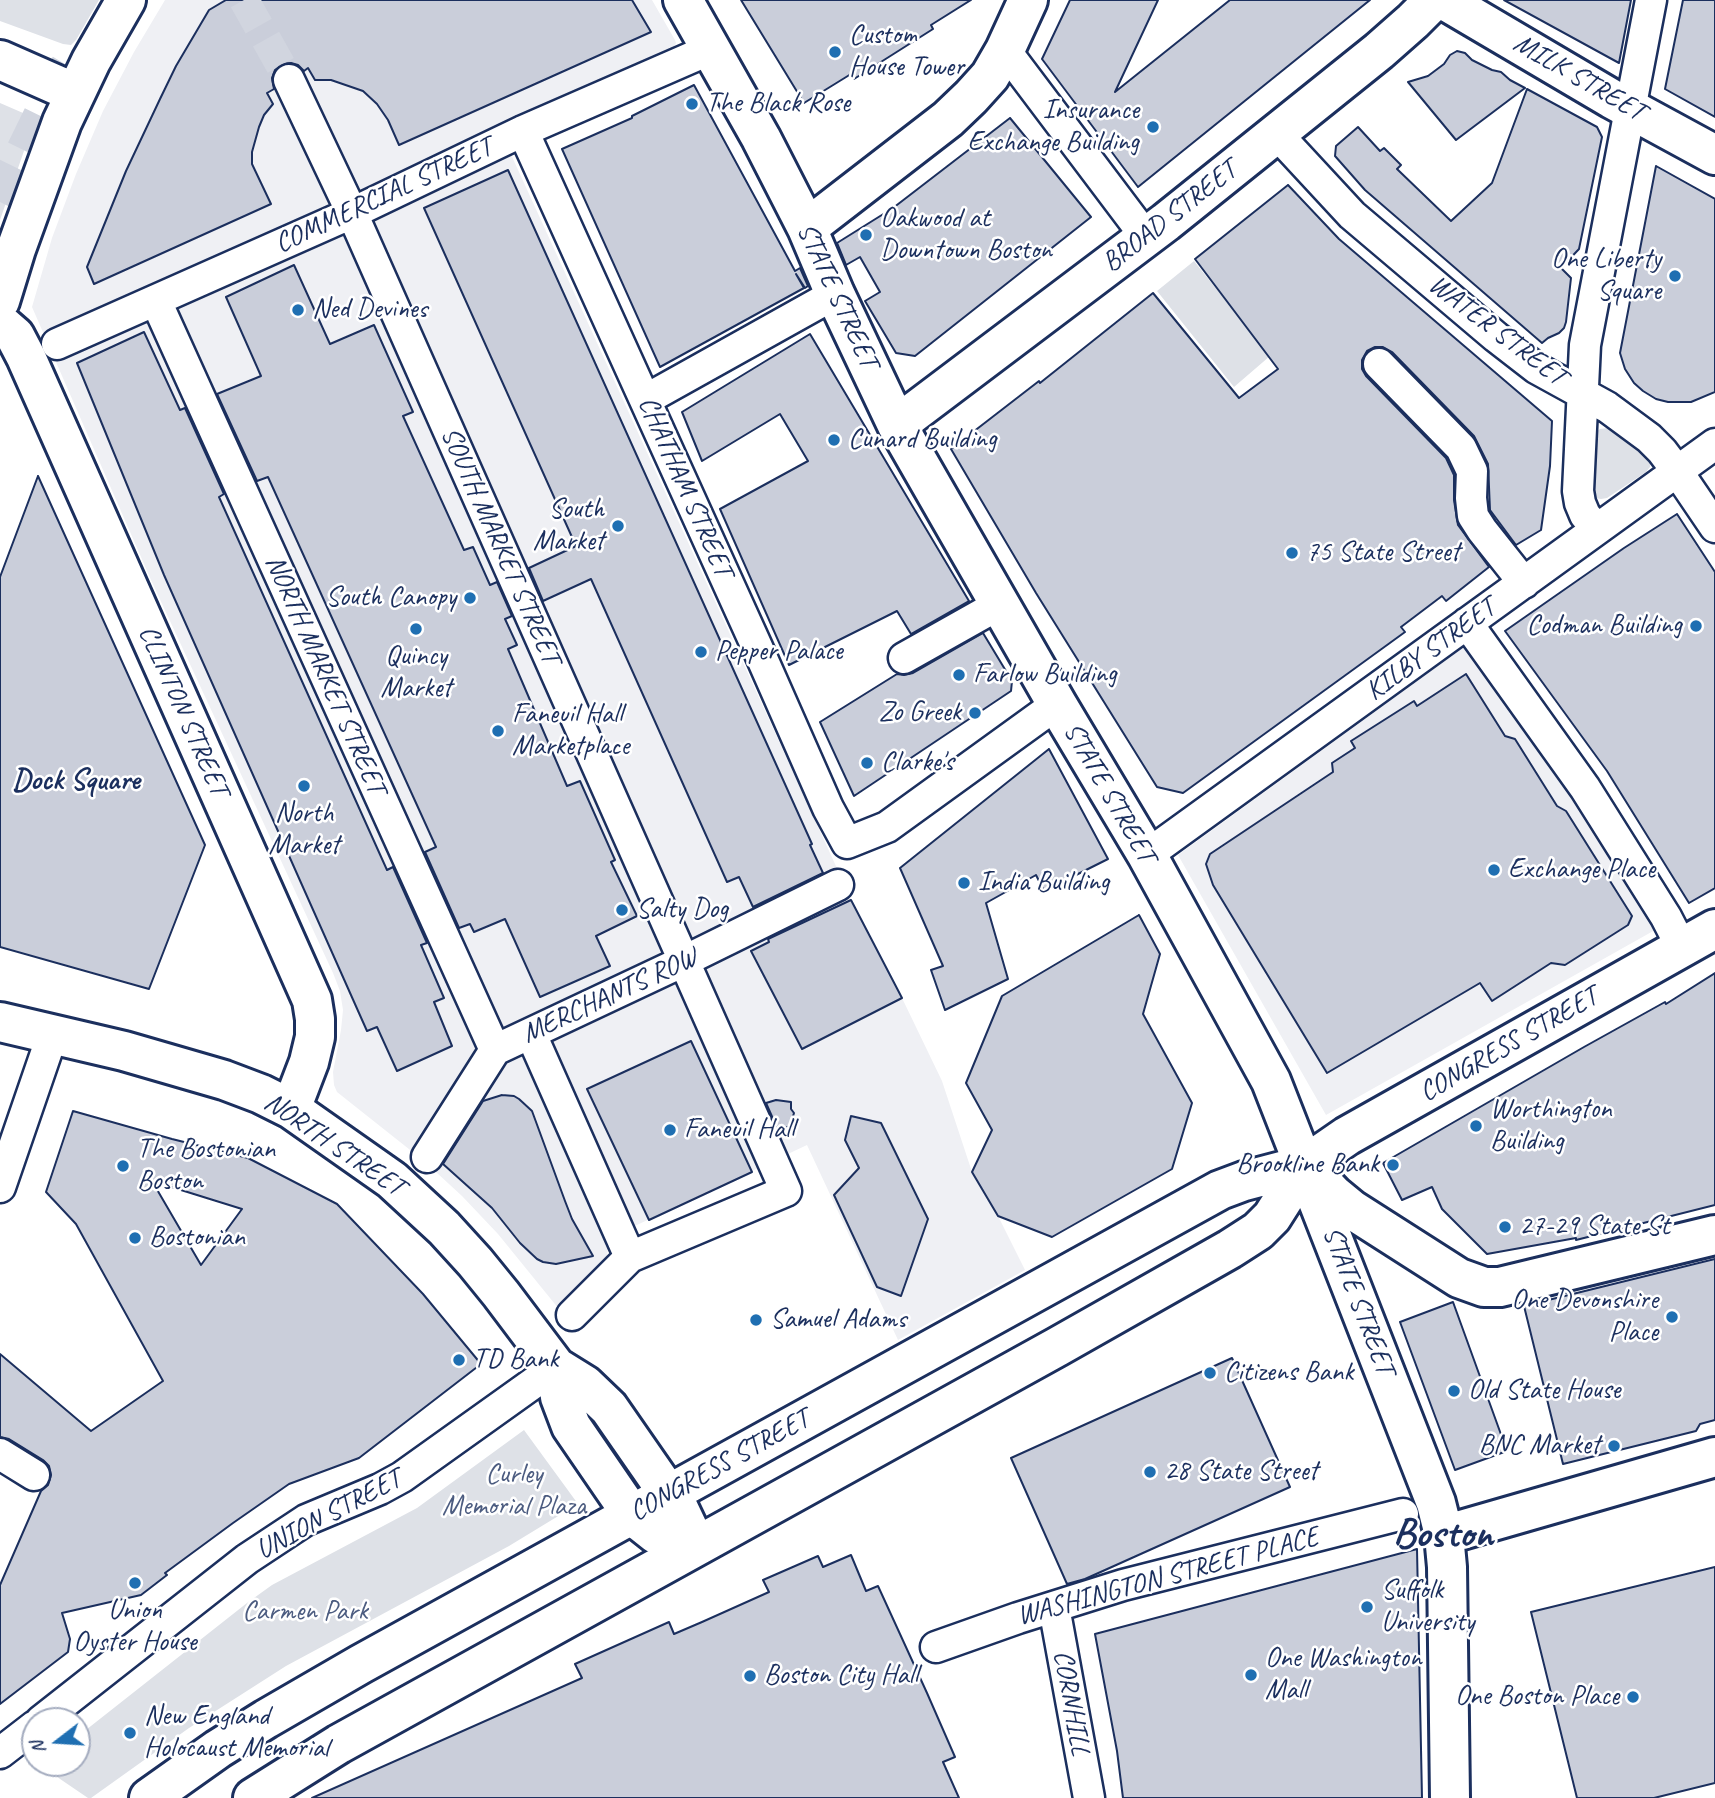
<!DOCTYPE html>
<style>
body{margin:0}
#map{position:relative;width:1715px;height:1798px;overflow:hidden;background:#fff;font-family:Caveat,sans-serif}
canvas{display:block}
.north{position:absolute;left:21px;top:1707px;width:70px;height:70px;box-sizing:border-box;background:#fff;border:2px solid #a4acbf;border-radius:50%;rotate:253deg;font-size:19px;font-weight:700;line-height:28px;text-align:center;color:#1b2f5e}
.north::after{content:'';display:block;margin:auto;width:24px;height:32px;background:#1f6fb2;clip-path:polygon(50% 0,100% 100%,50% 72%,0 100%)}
</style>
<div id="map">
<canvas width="1715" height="1798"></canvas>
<div class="north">N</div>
</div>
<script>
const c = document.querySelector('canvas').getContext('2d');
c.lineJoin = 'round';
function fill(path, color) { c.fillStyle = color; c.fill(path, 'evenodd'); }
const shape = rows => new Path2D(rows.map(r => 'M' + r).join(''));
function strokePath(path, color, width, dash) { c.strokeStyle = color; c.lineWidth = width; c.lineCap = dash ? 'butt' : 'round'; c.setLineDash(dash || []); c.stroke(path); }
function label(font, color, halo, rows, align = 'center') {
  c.font = font + ' Caveat,sans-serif'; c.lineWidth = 5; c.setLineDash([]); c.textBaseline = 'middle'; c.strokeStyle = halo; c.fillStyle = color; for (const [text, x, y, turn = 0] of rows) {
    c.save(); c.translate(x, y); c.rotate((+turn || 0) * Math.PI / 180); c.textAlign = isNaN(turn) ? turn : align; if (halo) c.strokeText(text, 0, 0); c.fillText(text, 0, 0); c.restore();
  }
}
fill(shape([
 [165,0,652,0,675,40,676,43,673,49,498,126,851,899,902,998,942,1081,972,1172,998,1216,1025,1270,898,1340,807,1145,605,1240,608,1249,605,1269,563,1314,498,1234,462,1196,424,1161,337,1092,334,1085,333,1072,341,1030,343,1010,340,991,333,973,151,580,32,307,52,238,76,174,103,111,134,52],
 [1464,647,1576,799,1655,930,1326,1115,1178,855]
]), '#eff0f4');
fill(shape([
 [0,0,99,0,76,40,71,45,63,44,0,21],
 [0,103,30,116,33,125,0,220],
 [1194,261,1270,356,1234,387,1157,291],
 [1608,428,1647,456,1650,462,1650,467,1646,472,1607,498,1601,499,1595,498,1592,494,1595,433,1600,429],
 [524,1430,578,1504,509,1546,286,1666,189,1728,91,1798,88,1798,41,1766,45,1763,77,1763,77,1737,247,1603,272,1585,417,1508]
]), '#dee1e7');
const building = shape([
 [226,0,632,0,651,32,399,145,388,120,377,104,363,91,331,80,315,80,308,68,304,71,298,65,291,63,282,64,275,70,272,78,274,89,267,93,273,104,264,115,259,127,252,152,252,164,271,204,94,284,87,267,126,171,160,99,176,66,209,10,226,0],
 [741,0,971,0,931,25,933,29,854,79,851,74,804,103,741,0],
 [1070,0,1158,0,1115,92,1230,0,1370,0,1138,187,1042,59,1070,0],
 [1504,0,1631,0,1619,63,1504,0],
 [1683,0,1715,0,1715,117,1665,89,1683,0],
 [1457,51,1465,53,1472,60,1492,70,1501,72,1510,80,1525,88,1456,140,1408,82,1428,76,1444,64,1450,55,1457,51],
 [694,85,795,271,800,268,808,286,805,288,796,274,804,288,660,367,562,149,632,118,632,116,694,85],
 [1527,89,1597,127,1602,137,1579,249,1561,268,1571,278,1566,322,1564,328,1559,333,1548,338,1542,343,1365,190,1335,156,1336,146,1358,127,1380,151,1384,148,1401,165,1397,169,1451,221,1492,183,1527,89],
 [1010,118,1091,217,915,356,896,353,865,301,880,292,860,257,846,265,837,243,893,208,1010,118],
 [1656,166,1715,199,1715,392,1691,402,1668,402,1656,399,1643,391,1634,383,1625,369,1620,353,1656,166],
 [508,170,812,844,810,845,823,873,753,907,739,877,727,882,591,579,543,601,529,568,576,546,424,208,508,170],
 [1288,185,1339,239,1552,421,1550,466,1541,530,1516,545,1490,510,1488,464,1474,436,1392,352,1383,347,1375,347,1367,351,1362,360,1362,369,1366,376,1446,458,1454,475,1454,500,1458,525,1489,567,1446,601,1442,596,1401,627,1405,632,1183,793,1157,787,1036,593,951,449,1039,381,1040,383,1153,293,1239,398,1278,369,1195,259,1288,185],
 [294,265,330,344,374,325,413,412,403,416,464,550,473,547,490,585,497,582,512,616,505,619,517,645,508,649,567,786,580,781,615,860,611,862,637,916,596,936,610,966,540,997,505,919,474,932,470,924,459,928,425,852,436,847,268,477,257,481,217,394,261,376,226,297,294,265],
 [144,332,180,410,185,408,224,494,219,497,387,870,393,867,427,943,421,945,444,998,434,1002,452,1046,397,1071,377,1027,367,1031,164,575,77,363,144,332],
 [810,334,969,601,911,634,897,611,789,665,720,509,808,461,780,414,702,461,682,412,810,334],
 [38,476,205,845,149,989,0,947,0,577,38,476],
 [1677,514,1715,572,1715,888,1689,903,1607,771,1505,631,1624,548,1677,514],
 [983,633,1012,681,1011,691,854,796,820,722,897,674,904,675,913,673,983,633],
 [1466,674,1505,736,1515,739,1557,806,1566,811,1632,916,1628,925,1565,965,1551,963,1492,1001,1480,983,1327,1073,1213,885,1206,864,1210,854,1333,772,1332,763,1355,748,1351,741,1414,701,1417,706,1466,674],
 [1049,749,1108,859,1044,891,1036,875,986,903,1008,979,945,1010,931,970,943,966,900,868,1049,749],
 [851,900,902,998,802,1049,751,951,769,942,768,939,851,900],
 [1139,915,1160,954,1143,1014,1192,1103,1172,1169,1052,1237,998,1216,972,1172,992,1130,966,1083,1002,996,1139,915],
 [1715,973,1715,1205,1576,1240,1576,1238,1487,1254,1442,1209,1432,1187,1402,1200,1383,1163,1584,1047,1665,1002,1666,1004,1715,973],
 [691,1041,752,1172,649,1220,587,1089,691,1041],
 [502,1095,514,1096,519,1099,532,1111,565,1201,572,1219,593,1256,556,1264,543,1262,537,1259,520,1243,492,1208,443,1164,483,1101,502,1095],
 [776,1100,791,1102,791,1109,794,1113,790,1126,780,1130,778,1130,766,1103,776,1100],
 [73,1111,172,1139,248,1158,337,1204,423,1294,481,1364,359,1458,289,1484,233,1523,165,1573,167,1575,141,1595,62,1613,70,1639,68,1652,0,1704,0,1585,41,1491,48,1485,51,1475,49,1466,43,1460,9,1439,0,1437,0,1354,91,1431,163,1381,76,1224,46,1192,73,1111],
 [152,1181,242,1209,201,1265,152,1181],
 [851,1116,881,1123,928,1219,901,1296,877,1287,834,1195,859,1168,845,1140,851,1116],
 [1715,1259,1715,1420,1700,1424,1696,1431,1563,1464,1524,1306,1715,1259],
 [1453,1302,1507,1451,1455,1470,1400,1322,1453,1302],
 [1232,1358,1290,1487,1085,1579,1067,1584,1011,1458,1232,1358],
 [1417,1549,1422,1798,1123,1798,1117,1751,1095,1634,1417,1549],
 [851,1555,866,1591,878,1586,927,1693,955,1757,943,1762,959,1798,312,1798,582,1678,575,1664,669,1622,674,1634,702,1622,769,1592,763,1580,818,1556,823,1567,851,1555],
 [1715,1567,1715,1783,1654,1798,1577,1798,1531,1612,1715,1567]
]);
fill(building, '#caceda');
strokePath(building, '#1b2f5e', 2);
strokePath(shape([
 [244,0,289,80]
]), '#d1d5df', 30, [30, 15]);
strokePath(shape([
 [0,202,55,90,75,57]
]), '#d1d5df', 38, [38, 19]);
const minor = shape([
 [1005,50,1146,237],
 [289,80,352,213,786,1191,630,1257,572,1315],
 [523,131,757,647,828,808,847,843,887,827,1057,704],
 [1276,133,1352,215,1496,337,1536,368,1607,407,1649,438,1662,451,1677,471,1715,527],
 [156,301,495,1050],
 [57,344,352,213,523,131,711,49],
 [1379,364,1461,448,1472,471,1471,498,1473,516,1482,530,1524,583],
 [645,400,835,294],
 [1597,529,1585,515,1580,503,1578,491,1585,345,1651,0],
 [1467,623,1585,788,1666,917,1682,948],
 [904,658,1000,604],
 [1147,855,1715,444],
 [531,1034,630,1257],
 [427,1157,495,1050,684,961,838,885],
 [0,1187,53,1033],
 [0,1454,34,1475],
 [1054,1607,1089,1798],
 [936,1647,1018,1618,1123,1585,1403,1514],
 [41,1721,247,1559,306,1520,380,1489,402,1477,556,1367],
 [0,1753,35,1726]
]);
const major = shape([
 [683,0,761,138,807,228,835,294,897,425,1057,704,1147,855,1271,1081,1436,1503,1444,1535,1447,1567,1450,1798],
 [1444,0,1612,99,1715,155],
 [0,60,75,93],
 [807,228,948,119,971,97,990,76,1005,50,1028,0],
 [0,301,16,249,62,122,91,61,126,0],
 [0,323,15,336,26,357,312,1000,315,1019,315,1037,309,1062,291,1109],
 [897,425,1166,222,1379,51,1413,21,1434,0],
 [0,1022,124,1051,224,1080,261,1094,291,1109,392,1180,444,1228,475,1262,501,1294,556,1367,585,1385,609,1408,679,1509,688,1528,691,1548],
 [1314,1174,1334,1195,1351,1209,1459,1278,1484,1287,1500,1287,1715,1235],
 [556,1367,560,1397,571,1426,632,1515,656,1534,691,1548],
 [1444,1535,1715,1457],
 [149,1798,218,1749,266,1719,361,1664,1220,1190,1244,1181,1305,1165,1347,1136,1715,929],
 [253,1798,339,1744,1057,1347,1230,1249,1258,1231,1272,1217,1305,1165]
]);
strokePath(minor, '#1b2f5e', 35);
strokePath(major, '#1b2f5e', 44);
strokePath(minor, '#fff', 30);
strokePath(major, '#fff', 38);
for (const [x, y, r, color] of [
 [835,52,7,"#1f6fb2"],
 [692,104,7,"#1f6fb2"],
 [1153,127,7,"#1f6fb2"],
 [866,235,7,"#1f6fb2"],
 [1675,276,7,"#1f6fb2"],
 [298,310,7,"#1f6fb2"],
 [834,440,7,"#1f6fb2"],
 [618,526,7,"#1f6fb2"],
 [1292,553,7,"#1f6fb2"],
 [470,598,7,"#1f6fb2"],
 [1696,626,7,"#1f6fb2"],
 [416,629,7,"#1f6fb2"],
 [701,652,7,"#1f6fb2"],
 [959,675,7,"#1f6fb2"],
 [975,713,7,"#1f6fb2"],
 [498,731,7,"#1f6fb2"],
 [867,763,7,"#1f6fb2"],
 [304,786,7,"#1f6fb2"],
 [1494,870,7,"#1f6fb2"],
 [964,883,7,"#1f6fb2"],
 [622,910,7,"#1f6fb2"],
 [1476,1126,7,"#1f6fb2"],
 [670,1130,7,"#1f6fb2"],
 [1393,1165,7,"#1f6fb2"],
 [123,1166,7,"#1f6fb2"],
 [1505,1227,7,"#1f6fb2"],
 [135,1238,7,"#1f6fb2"],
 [1672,1317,7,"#1f6fb2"],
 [756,1320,7,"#1f6fb2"],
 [459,1360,7,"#1f6fb2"],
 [1210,1373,7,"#1f6fb2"],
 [1454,1391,7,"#1f6fb2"],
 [1614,1446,7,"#1f6fb2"],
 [1150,1472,7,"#1f6fb2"],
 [135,1583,7,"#1f6fb2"],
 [1367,1607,7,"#1f6fb2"],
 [1251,1675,7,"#1f6fb2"],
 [750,1676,7,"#1f6fb2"],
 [1633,1697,7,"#1f6fb2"],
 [130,1733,7,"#1f6fb2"]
]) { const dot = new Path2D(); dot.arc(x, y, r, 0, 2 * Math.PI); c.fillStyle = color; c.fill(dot); strokePath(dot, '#fff', 2.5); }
label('28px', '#1b2f5e', '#fff', [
 ["Custom",849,36],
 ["House Tower",849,68],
 ["The Black Rose",706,104],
 ["Insurance",1139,111,"right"],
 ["Exchange Building",1139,143,"right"],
 ["Oakwood at",880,219],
 ["Downtown Boston",880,251],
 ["One Liberty",1661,260,"right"],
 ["Square",1661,292,"right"],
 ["Ned Devines",312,310],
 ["Cunard Building",848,440],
 ["South",604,510,"right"],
 ["Market",604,542,"right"],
 ["75 State Street",1306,553],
 ["South Canopy",456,598,"right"],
 ["Codman Building",1682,626,"right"],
 ["Pepper Palace",715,652],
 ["Quincy",416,657,"center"],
 ["Market",416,689,"center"],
 ["Farlow Building",973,675],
 ["Zo Greek",961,713,"right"],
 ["Faneuil Hall",512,715],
 ["Marketplace",512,747],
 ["Clarke's",881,763],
 ["North",304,814,"center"],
 ["Market",304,846,"center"],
 ["Exchange Place",1508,870],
 ["India Building",978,883],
 ["Salty Dog",636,910],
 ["Worthington",1490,1110],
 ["Building",1490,1142],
 ["Faneuil Hall",684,1130],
 ["The Bostonian",137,1150],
 ["Boston",137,1182],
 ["Brookline Bank",1379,1165,"right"],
 ["27-29 State St",1519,1227],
 ["Bostonian",149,1238],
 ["One Devonshire",1658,1301,"right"],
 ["Place",1658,1333,"right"],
 ["Samuel Adams",770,1320],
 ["TD Bank",473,1360],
 ["Citizens Bank",1224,1373],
 ["Old State House",1468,1391],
 ["BNC Market",1600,1446,"right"],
 ["28 State Street",1164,1472],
 ["Suffolk",1381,1591],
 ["University",1381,1623],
 ["Union",135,1611,"center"],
 ["Oyster House",135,1643,"center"],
 ["One Washington",1265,1659],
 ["Mall",1265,1691],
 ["Boston City Hall",764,1676],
 ["One Boston Place",1619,1697,"right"],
 ["New England",144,1717],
 ["Holocaust Memorial",144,1749]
], 'left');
label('28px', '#1b2f5e', '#fff', [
 ["MILK STREET",1579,78,30],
 ["COMMERCIAL STREET",384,196,-25],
 ["BROAD STREET",1170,217,-38],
 ["STATE STREET",837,296,65],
 ["WATER STREET",1497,331,37],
 ["CHATHAM STREET",685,487,66],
 ["SOUTH MARKET STREET",500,546,66],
 ["KILBY STREET",1431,650,-36],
 ["NORTH MARKET STREET",325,675,66],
 ["CLINTON STREET",183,711,66],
 ["STATE STREET",1109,793,60],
 ["MERCHANTS ROW",610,996,-25],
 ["CONGRESS STREET",1509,1045,-30],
 ["NORTH STREET",334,1145,34],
 ["STATE STREET",1358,1301,69],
 ["CONGRESS STREET",720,1466,-29],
 ["UNION STREET",329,1515,-28],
 ["WASHINGTON STREET PLACE",1168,1577,-15],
 ["CORNHILL",1071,1703,80]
]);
label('28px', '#4c5c80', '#fff', [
 ["Curley",514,1475],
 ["Memorial Plaza",514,1507],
 ["Carmen Park",305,1612]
]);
label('bold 30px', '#1b2f5e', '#fff', [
 ["Dock Square",76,781]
]);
label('bold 42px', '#1b2f5e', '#fff', [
 ["Boston",1443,1535]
]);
</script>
